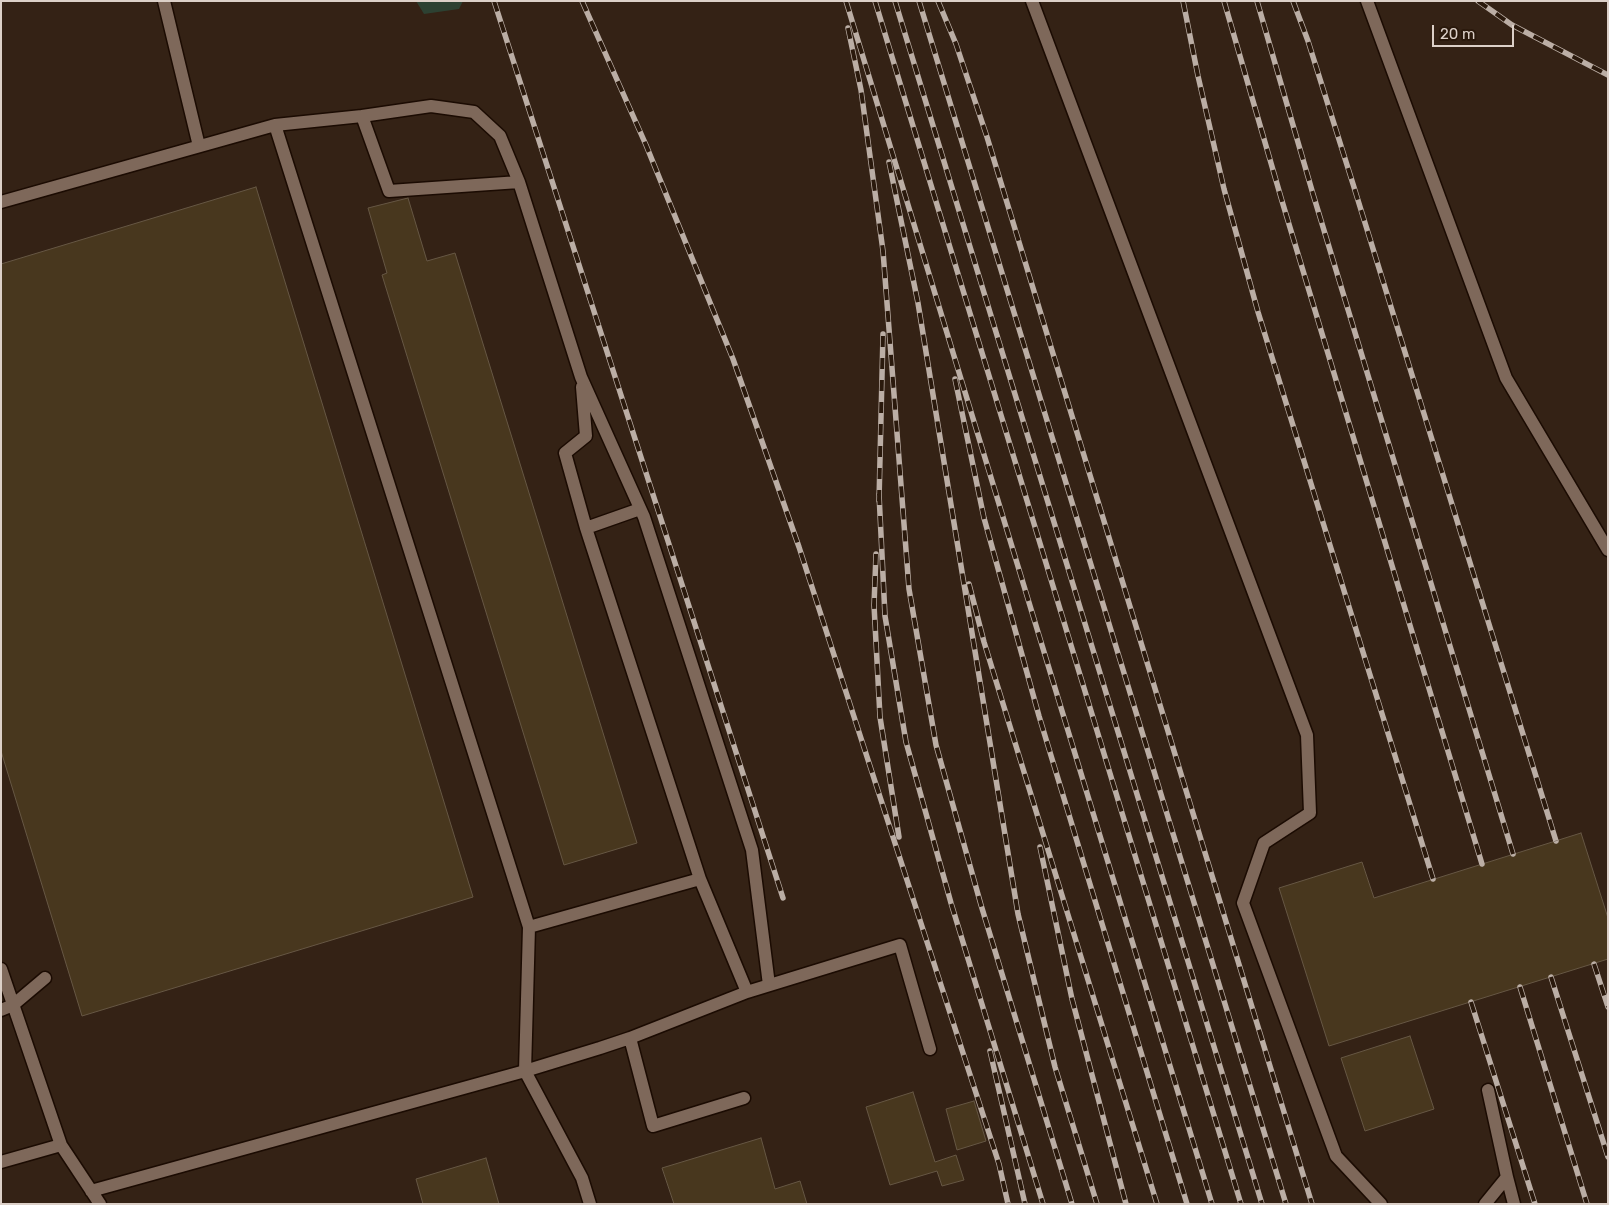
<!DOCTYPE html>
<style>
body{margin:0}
#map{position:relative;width:1609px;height:1205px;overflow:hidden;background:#342215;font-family:Rubik,sans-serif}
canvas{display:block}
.frame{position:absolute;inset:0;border:2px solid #dcd0c8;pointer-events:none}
.scale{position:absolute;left:1432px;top:25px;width:82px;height:22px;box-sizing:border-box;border:2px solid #dcd0c8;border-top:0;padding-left:6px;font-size:15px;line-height:18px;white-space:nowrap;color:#dcd0c8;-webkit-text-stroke:4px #2a190c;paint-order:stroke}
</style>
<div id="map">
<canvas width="1609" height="1205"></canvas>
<div class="frame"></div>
<div class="scale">20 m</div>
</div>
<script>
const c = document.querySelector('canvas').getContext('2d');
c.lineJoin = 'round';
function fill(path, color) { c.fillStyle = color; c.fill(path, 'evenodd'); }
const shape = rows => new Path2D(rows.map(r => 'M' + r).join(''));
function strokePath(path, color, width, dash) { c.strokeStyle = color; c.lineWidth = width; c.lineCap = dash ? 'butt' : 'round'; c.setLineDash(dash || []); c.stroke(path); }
fill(shape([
 [416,1,463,1,459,9,424,14]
]), '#2d4132');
const building = shape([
 [256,187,473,897,82,1016,1,751,1,264,256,187],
 [408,198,427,261,455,253,637,843,564,865,382,275,387,273,368,208,408,198],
 [1581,833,1608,918,1608,959,1329,1046,1279,888,1362,862,1374,898,1581,833],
 [1410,1036,1434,1109,1365,1131,1341,1058,1410,1036],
 [913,1092,935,1162,956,1155,964,1180,942,1186,937,1171,890,1185,866,1107,913,1092],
 [974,1101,986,1141,957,1150,946,1109,974,1101],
 [761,1138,775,1189,800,1181,807,1204,674,1204,662,1168,761,1138],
 [486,1158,499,1204,423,1204,416,1179,486,1158]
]);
fill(building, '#48371e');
strokePath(building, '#665744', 1);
const minor = shape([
 [164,1,199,146],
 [1032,1,1307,735,1310,813,1264,843,1243,903,1336,1156,1381,1204],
 [1367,1,1506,378,1608,550],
 [362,116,431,106,474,112,500,136,519,182],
 [275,125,529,927,525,1071,582,1178,590,1204],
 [1,202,275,125,362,116,389,191,519,182,581,377,644,517,752,850,769,985],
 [582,387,586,436,565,453,586,528,700,879,747,992],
 [586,528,640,509],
 [529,927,700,879],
 [1,969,61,1145],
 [1,1010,13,1005,45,978],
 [630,1038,653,1126,744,1098],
 [1,1162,61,1145,100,1204],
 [1507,1177,1514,1204],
 [91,1191,525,1071,600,1048,630,1038,747,992,900,945,930,1049],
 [1485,1204,1507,1177,1488,1090]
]);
strokePath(minor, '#1b0b02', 15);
strokePath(minor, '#7e685a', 12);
const rail = shape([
 [494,1,783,898],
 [582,1,646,145,733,359,799,547,999,1164,1008,1204],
 [846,1,1212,1204],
 [875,1,1241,1204],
 [895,1,1262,1204],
 [919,1,1286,1204],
 [938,1,956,44,987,137,1312,1204],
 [1183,1,1198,76,1224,189,1258,312,1433,879],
 [1224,1,1282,201,1482,864],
 [1257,1,1313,194,1513,854],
 [1293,1,1308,41,1353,184,1556,841],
 [1478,1,1512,25,1608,75],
 [848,28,861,90,883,251,909,589,936,745,981,905,1072,1204],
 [889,162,918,303,1018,914,1055,1067,1097,1204],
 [955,379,984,518,1039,716,1187,1204],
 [879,494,885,616,906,742,951,903,1043,1204],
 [879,501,883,334],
 [876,554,874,605,880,717,899,837],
 [969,584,984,642,1157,1204],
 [1040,847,1072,999,1126,1204],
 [1594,964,1608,1007],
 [1551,977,1608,1157],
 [1520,987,1587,1204],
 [1471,1002,1535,1204],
 [990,1051,1025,1204]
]);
strokePath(rail, '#bbaea5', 5.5);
strokePath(rail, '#2a190c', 4, [11]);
</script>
